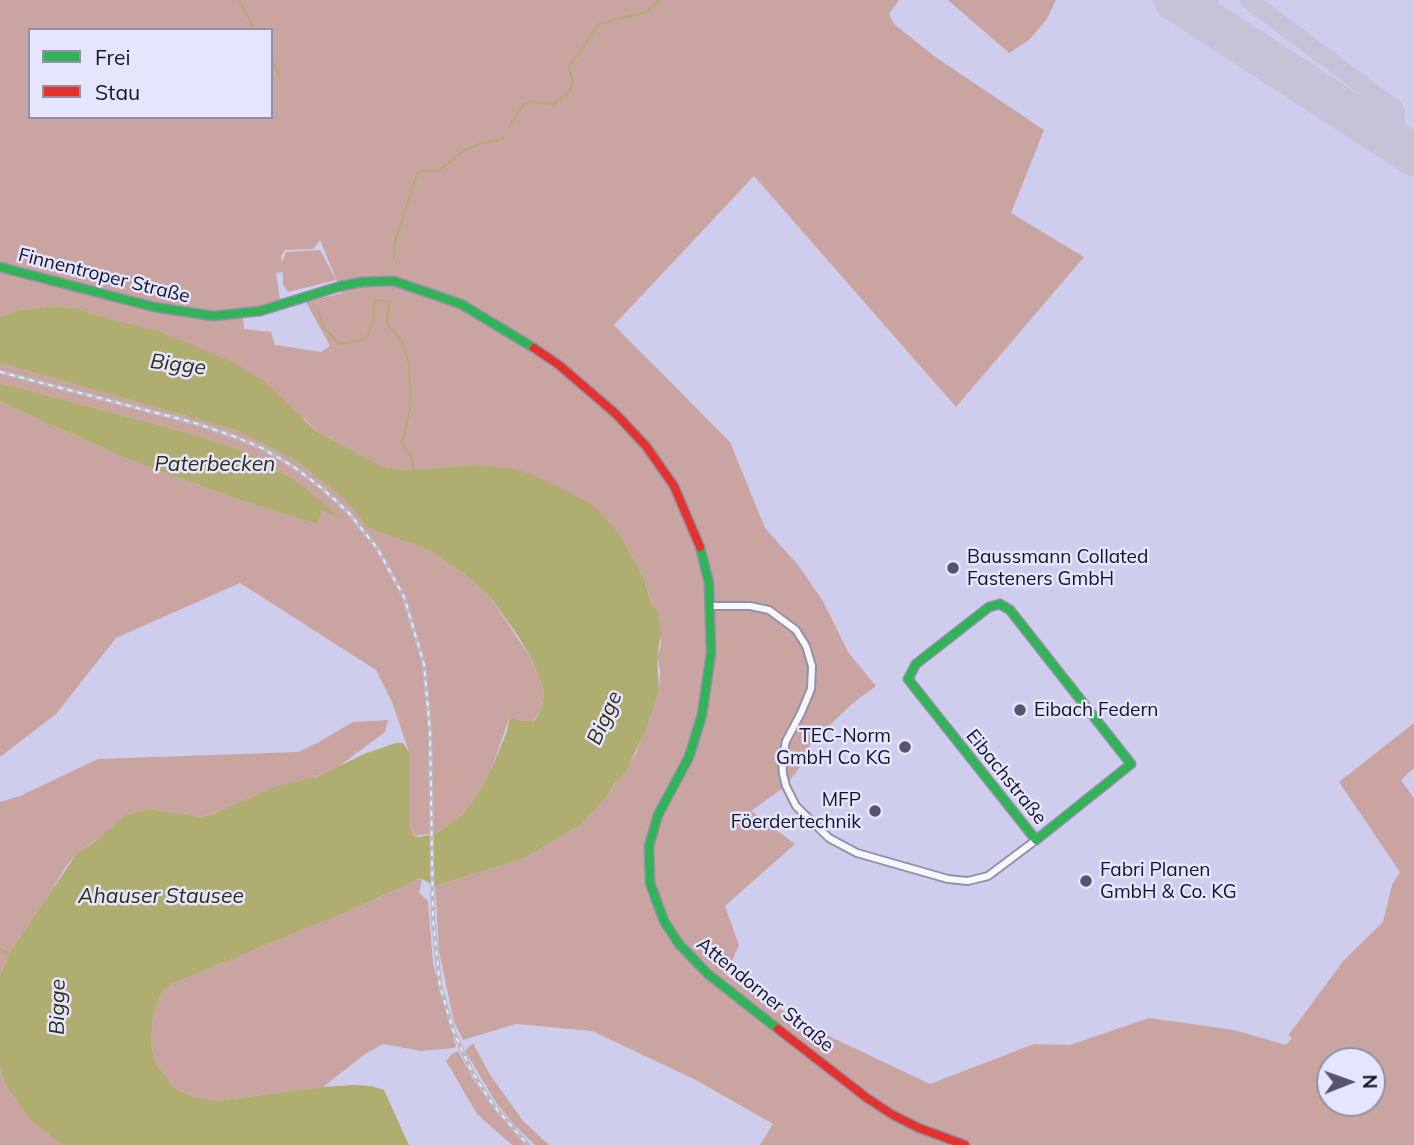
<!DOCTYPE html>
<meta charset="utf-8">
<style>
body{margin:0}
#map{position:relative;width:1414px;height:1145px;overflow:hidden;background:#cfcdee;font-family:Mulish,sans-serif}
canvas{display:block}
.legend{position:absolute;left:28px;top:28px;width:245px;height:91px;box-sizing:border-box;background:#e5e5fd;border:2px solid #9190a9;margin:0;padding:9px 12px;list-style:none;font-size:21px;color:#14112c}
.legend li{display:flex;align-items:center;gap:14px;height:35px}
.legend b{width:35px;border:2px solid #9190a9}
.north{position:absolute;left:1316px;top:1047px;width:70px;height:70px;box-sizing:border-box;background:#e5e5fd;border:2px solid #9190a9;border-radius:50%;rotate:89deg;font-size:19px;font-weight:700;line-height:28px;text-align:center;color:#14112c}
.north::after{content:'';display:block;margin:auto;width:24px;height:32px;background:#555370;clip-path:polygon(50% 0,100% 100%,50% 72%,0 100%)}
</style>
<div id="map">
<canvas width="1414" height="1145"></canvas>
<ul class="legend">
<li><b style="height:9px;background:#30b455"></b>Frei</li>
<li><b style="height:9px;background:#e5322d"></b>Stau</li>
</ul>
<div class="north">N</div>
</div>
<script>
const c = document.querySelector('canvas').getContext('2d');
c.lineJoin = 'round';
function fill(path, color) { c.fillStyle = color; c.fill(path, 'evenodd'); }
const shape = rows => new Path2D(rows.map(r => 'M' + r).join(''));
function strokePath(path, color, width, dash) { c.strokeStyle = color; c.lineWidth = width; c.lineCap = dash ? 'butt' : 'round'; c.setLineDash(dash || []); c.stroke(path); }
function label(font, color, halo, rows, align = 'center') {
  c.font = font + ' Mulish,sans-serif'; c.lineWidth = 5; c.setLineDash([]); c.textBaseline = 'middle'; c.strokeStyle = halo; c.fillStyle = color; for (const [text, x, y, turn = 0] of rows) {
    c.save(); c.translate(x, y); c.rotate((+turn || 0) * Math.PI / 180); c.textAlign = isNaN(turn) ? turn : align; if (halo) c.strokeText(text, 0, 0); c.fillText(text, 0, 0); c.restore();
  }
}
fill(shape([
 [0,0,899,0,889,14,894,24,934,56,1044,130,1011,213,1084,257,956,407,754,176,614,325,730,442,765,528,798,565,823,601,848,652,876,686,853,703,811,743,805,760,786,786,751,811,795,844,725,906,739,945,726,975,762,999,833,1038,930,1084,1034,1044,1070,1045,1149,1018,1234,1030,1286,1045,1292,1038,1288,1036,1344,960,1383,922,1392,885,1400,872,1339,782,1414,723,1414,768,1401,780,1414,798,1414,1145,760,1145,773,1124,696,1080,592,1031,516,1024,463,1040,454,1022,439,951,435,886,525,858,582,824,606,798,636,753,659,690,660,670,657,658,661,644,658,611,651,603,645,582,475,465,406,470,384,467,316,431,306,420,116,321,76,308,47,306,17,311,0,317],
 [30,30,271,30,271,117,30,117],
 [320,240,342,293,306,302,330,346,321,352,275,345,271,332,244,329,242,309,259,308,280,300,276,273,283,272,283,285,288,292,336,280,320,250,286,252,282,262,281,256,285,250,313,249],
 [1330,1061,1372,1061,1372,1103,1330,1103],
 [948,0,1056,0,1047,19,1029,40,1009,53],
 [0,363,239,431,298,462,345,500,368,528,431,551,472,580,491,598,532,660,544,691,542,708,533,721,522,721,510,716,492,768,478,793,463,814,437,833,413,836,409,821,409,752,392,702,376,670,240,583,116,638,56,714,0,757,0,402,130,460,249,503,317,524,321,511,340,518,298,482,246,452,189,433,0,383],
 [388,720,385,732,334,770,202,817,150,809,102,836,77,853,65,868,34,919,9,954,0,976,0,802,20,796,98,759,298,752,319,742,353,722],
 [420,878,422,879,419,893,428,901,433,964,456,1046,454,1048,421,1051,383,1044,365,1054,323,1087,217,1101,193,1097,176,1089,157,1065,151,1044,153,1015,162,992,172,984,363,905],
 [473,1043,489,1073,523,1121,549,1145,535,1145,516,1127,497,1104,465,1051],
 [458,1051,473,1079,497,1112,525,1145,512,1145,477,1114,446,1061,452,1054],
 [0,1066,4,1082,63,1145,0,1145]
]), '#caa4a1');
fill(shape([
 [47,306,76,308,116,321,158,331,233,362,266,383,316,431,384,467,406,470,475,465,511,468,530,474,568,492,594,506,613,526,629,551,645,582,651,603,658,611,661,634,657,658,659,690,646,729,626,771,614,785,606,798,582,824,525,858,435,886,420,878,363,905,172,984,162,992,153,1015,151,1044,157,1065,176,1089,193,1097,217,1101,323,1087,353,1085,371,1086,384,1090,409,1145,63,1145,30,1119,4,1082,0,1066,0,976,9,954,77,853,97,840,124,816,150,809,202,817,215,813,273,788,319,776,364,754,396,743,403,743,409,752,409,821,413,836,419,837,437,833,463,814,478,793,492,768,507,731,510,716,522,721,534,721,542,708,544,691,532,660,518,636,491,598,472,580,431,551,368,528,345,500,298,462,239,431,0,363,0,317,17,311],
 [0,383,189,433,246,452,298,482,342,519,322,511,317,524,249,503,130,460,0,402]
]), '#b0ad71');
strokePath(shape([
 [239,0,255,30],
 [271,60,279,76],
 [509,127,523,105,531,102,554,104,570,90,573,84,569,67,599,24,646,12,659,0],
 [394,258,394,245,417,174,422,171,440,170,463,151,482,143,503,139,504,136],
 [318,310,324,328,340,344,360,341,367,337,374,318,374,303,378,300,389,302,387,324,401,340,409,363,410,408,402,444,411,457,414,471],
 [0,949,9,954]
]), '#b0ad71', 2);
strokePath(shape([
 [1249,0,1396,110,1396,125,1386,133,1381,133],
 [1199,16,1210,0]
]), '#c4c3d8', 18);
strokePath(shape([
 [1175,0,1414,155]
]), '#c4c3d8', 42);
const street = shape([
 [711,606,750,606,769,610,796,630,806,646,812,666,811,689,801,713,786,741,782,761,783,774,786,786,796,806,829,838,857,853,948,879,968,881,988,876,1036,840]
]);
const fast = shape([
 [0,267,154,307,213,316,260,311,341,286,362,282,394,281,461,304,534,348],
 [700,547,709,583,711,653,702,715,689,757,658,815,649,846,650,883,664,921,679,944,708,974,778,1029],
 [1000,604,1010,610,1131,764,1036,840,908,679,916,664,989,607,1000,604]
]);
const jam = shape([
 [534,348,559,365,616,414,646,446,674,486,700,547],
 [778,1029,867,1098,893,1115,919,1128,965,1145]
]);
strokePath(street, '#9390ac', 10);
strokePath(fast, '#9390ac', 11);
strokePath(jam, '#9390ac', 11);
strokePath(street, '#f8f8fc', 6);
strokePath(fast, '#30b455', 8);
strokePath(jam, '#e5322d', 8);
const rail = shape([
 [0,372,195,423,233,436,262,448,294,467,323,489,348,512,377,548,404,597,424,664,430,731,433,920,440,986,453,1030,471,1070,493,1105,528,1145]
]);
strokePath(rail, '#b9b9c1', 4.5);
strokePath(rail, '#e5e5fd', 2, [5]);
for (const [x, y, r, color] of [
 [953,568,7,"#555370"],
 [1020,710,7,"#555370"],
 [905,747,7,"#555370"],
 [875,811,7,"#555370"],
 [1086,881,7,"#555370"]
]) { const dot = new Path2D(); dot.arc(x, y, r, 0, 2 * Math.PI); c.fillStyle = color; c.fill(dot); strokePath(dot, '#e5e5fd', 2.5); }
label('19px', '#14112c', '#e5e5fd', [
 ["Finnentroper Straße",104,276,14],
 ["Eibachstraße",1006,777,51],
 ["Attendorner Straße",765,995,39]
]);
label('19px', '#14112c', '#e5e5fd', [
 ["Baussmann Collated",967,557],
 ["Fasteners GmbH",967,579],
 ["Eibach Federn",1034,710],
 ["TEC-Norm",891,736,"right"],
 ["GmbH Co KG",891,758,"right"],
 ["MFP",861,800,"right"],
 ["Föerdertechnik",861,822,"right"],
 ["Fabri Planen",1100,870],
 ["GmbH & Co. KG",1100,892]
], 'left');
label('italic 21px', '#2e2d17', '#e5e5fd', [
 ["Bigge",178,365,7],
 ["Paterbecken",215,465],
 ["Bigge",605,718,-66],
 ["Ahauser Stausee",161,897],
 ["Bigge",58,1007,-89]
]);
</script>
